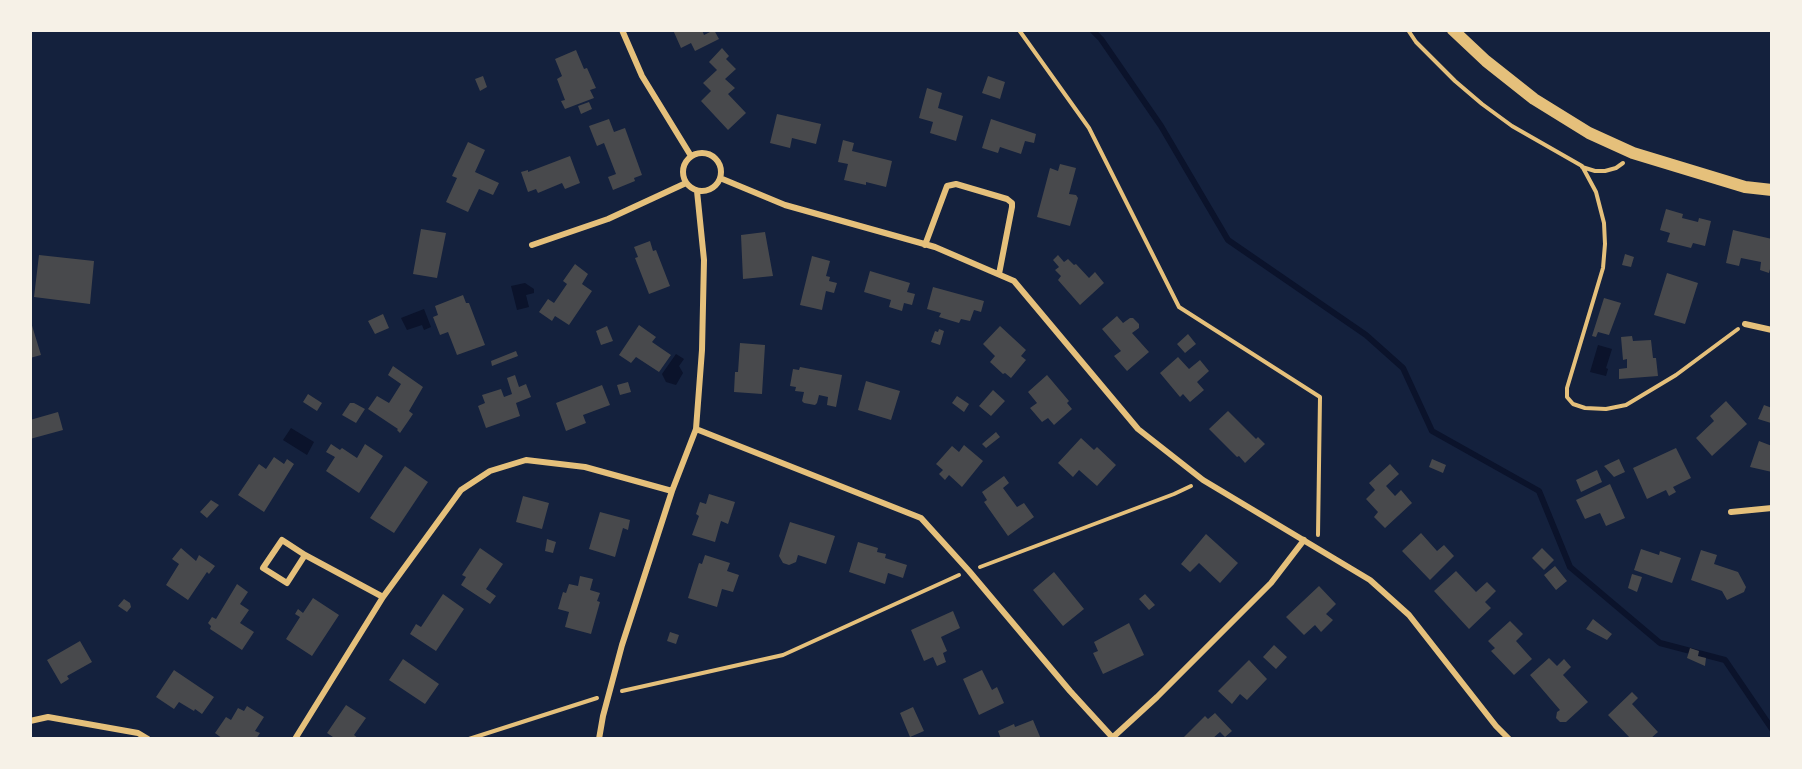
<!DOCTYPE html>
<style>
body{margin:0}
#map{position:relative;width:1802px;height:769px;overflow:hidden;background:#14213d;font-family:"Open Sans",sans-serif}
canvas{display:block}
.frame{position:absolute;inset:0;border:32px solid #f6f1e7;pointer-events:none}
</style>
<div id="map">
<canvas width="1802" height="769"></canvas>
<div class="frame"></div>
</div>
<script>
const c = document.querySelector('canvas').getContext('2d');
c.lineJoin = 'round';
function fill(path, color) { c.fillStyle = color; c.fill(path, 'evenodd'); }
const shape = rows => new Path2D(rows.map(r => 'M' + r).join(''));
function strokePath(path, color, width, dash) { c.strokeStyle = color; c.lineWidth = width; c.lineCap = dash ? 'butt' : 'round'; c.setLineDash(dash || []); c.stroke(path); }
fill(shape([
 [525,283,534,289,534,293,526,295,529,307,517,310,511,286],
 [424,309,431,327,424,330,422,325,407,330,401,318],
 [1598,345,1612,349,1606,368,1608,369,1606,376,1590,372],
 [676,354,684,359,679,366,683,373,676,385,666,382,662,374],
 [291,428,314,442,307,455,283,440]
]), '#0b132b');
strokePath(shape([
 [1092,30,1101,39,1161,126,1228,240,1366,335,1403,368,1432,431,1539,491,1570,567,1660,643,1725,660,1772,729]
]), '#0b132b', 6);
fill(shape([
 [673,30,702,30,704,35,714,30,719,39,695,51,691,43,681,48],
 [722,48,729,56,726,59,736,69,725,79,735,88,728,94,746,113,728,130,701,101,711,91,703,83,717,70,709,62],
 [576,50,584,69,587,68,596,88,590,90,594,98,565,109,561,101,565,100,557,79,562,76,555,59],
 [483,76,487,87,480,91,475,79],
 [988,76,1005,82,1000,99,982,93],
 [927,88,942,93,938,108,963,116,956,141,930,133,933,122,919,118],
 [589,102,592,109,581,114,578,106],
 [777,114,821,124,816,144,792,138,790,148,770,143],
 [609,119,614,132,625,128,642,175,634,178,635,181,613,190,608,177,616,174,604,143,597,146,589,126],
 [991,119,1036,134,1034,143,1025,141,1021,154,1000,147,998,153,982,148],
 [843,140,854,143,852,151,892,161,886,187,866,182,866,185,844,180,848,164,838,162],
 [468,142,485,150,475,172,499,183,493,195,479,189,468,212,446,202,457,178,452,176],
 [570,156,580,183,565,189,562,183,538,193,536,189,528,192,521,172,528,170,528,172],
 [1060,164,1076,168,1069,194,1076,195,1078,198,1070,226,1037,217,1050,168,1058,171],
 [1666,209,1683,214,1682,218,1698,222,1699,218,1711,221,1705,246,1693,243,1691,248,1667,242,1670,233,1660,230],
 [421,229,446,233,437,278,413,274],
 [1733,230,1772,239,1772,261,1769,273,1760,270,1761,262,1741,258,1739,266,1726,263],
 [765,232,773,276,743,279,741,235],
 [650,241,653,251,656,250,670,286,649,294,635,258,638,257,634,247],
 [1625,254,1634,257,1631,267,1622,265],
 [39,255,94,261,90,304,34,297],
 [1058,255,1064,262,1068,259,1074,265,1076,264,1089,278,1095,272,1104,283,1080,305,1058,280,1061,276,1055,270,1059,267,1053,260],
 [812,256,830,261,826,276,830,277,829,281,837,283,834,293,826,291,822,310,800,305],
 [575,264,588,274,582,284,592,291,569,325,555,316,552,321,539,312,548,299,554,303,567,284,563,281],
 [870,271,910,283,907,292,915,294,912,305,904,303,902,311,889,307,891,300,864,292],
 [1667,273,1698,283,1685,324,1654,315],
 [933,287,984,301,981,312,974,310,970,321,961,319,959,323,939,317,941,313,927,309],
 [463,295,466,303,469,303,485,345,457,355,448,332,440,335,433,317,438,315,435,306],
 [1604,298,1621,303,1609,335,1598,332,1596,337,1592,336],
 [383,314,389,328,375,334,368,321],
 [1117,316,1123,323,1130,318,1133,318,1139,324,1139,328,1132,333,1149,352,1127,371,1114,356,1121,351,1102,329],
 [30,319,41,355,30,358],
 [639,325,656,337,652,342,671,355,659,372,636,357,631,363,619,355],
 [607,326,613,341,601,345,596,331],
 [1000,326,1026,350,1021,356,1026,360,1011,378,1005,373,1003,374,990,362,995,356,983,344],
 [939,329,944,331,940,345,931,342,935,331,938,332],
 [1188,334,1196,344,1185,353,1177,344],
 [1632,336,1633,341,1651,340,1653,358,1656,358,1658,376,1619,379,1619,369,1627,368,1627,359,1623,360,1621,337],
 [740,343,765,345,762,394,734,392,735,372,738,372],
 [516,351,518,356,492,366,491,361],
 [1178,357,1189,369,1200,360,1209,371,1197,382,1204,390,1190,402,1183,394,1180,397,1160,373],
 [393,366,423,387,409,411,413,414,400,433,397,430,398,429,368,409,377,396,389,403,401,384,388,375],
 [800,367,842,375,836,407,827,405,828,397,819,395,817,403,815,405,804,403,802,401,804,392,795,391,796,387,790,386,793,369,799,370],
 [515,375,519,387,526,384,531,397,516,403,520,416,486,428,478,406,485,403,482,395,501,389,504,397,512,394,507,378],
 [1047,375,1069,401,1067,403,1072,409,1054,425,1048,418,1042,422,1030,408,1037,403,1028,392],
 [866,381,900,391,891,420,858,410],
 [628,382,631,392,620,395,617,385],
 [602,385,610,405,583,415,586,423,566,431,556,403],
 [993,390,1005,401,991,416,979,406],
 [308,394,322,403,317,411,303,402],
 [957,396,969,404,964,412,952,403],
 [1726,401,1747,424,1712,456,1696,438,1714,421,1710,416],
 [350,403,354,403,365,409,356,423,342,415],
 [1764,405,1772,408,1771,423,1758,419],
 [1228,411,1256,439,1258,437,1265,444,1245,463,1239,456,1237,457,1209,429],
 [58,412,63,430,30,439,30,420],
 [996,432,1000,437,986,448,982,444],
 [1081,438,1094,450,1097,447,1116,465,1097,486,1079,470,1073,477,1058,463],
 [1759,441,1772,446,1772,472,1750,467],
 [331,444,340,450,342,448,357,458,365,444,383,456,359,493,326,471,335,457,326,452],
 [964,445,983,461,962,487,949,475,945,480,939,474,943,470,936,464,952,446,959,452],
 [1676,448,1691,478,1673,487,1676,492,1669,496,1666,490,1647,499,1633,468],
 [274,457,284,464,287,459,294,464,264,512,238,495,259,464,266,469],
 [1432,459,1446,465,1443,473,1429,467],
 [1619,459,1625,472,1614,477,1604,466],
 [1390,464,1399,474,1386,486,1395,496,1401,490,1412,503,1385,528,1374,517,1378,512,1366,499,1375,490,1369,483],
 [405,466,428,482,394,533,370,518],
 [1597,470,1602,482,1581,492,1576,480],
 [1004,476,1009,483,1003,488,1017,507,1024,503,1034,517,1008,536,984,502,987,500,982,492],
 [1610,484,1625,518,1606,526,1600,513,1585,519,1576,500],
 [709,494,735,502,728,524,721,521,715,542,692,535,699,516,696,514,700,502,706,504],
 [523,496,549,503,542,529,516,522],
 [211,500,219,505,207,518,200,512],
 [600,512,630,520,628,530,623,528,615,557,589,549],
 [790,522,835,536,826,564,798,555,796,562,789,565,783,563,779,556],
 [1421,533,1437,551,1444,545,1454,556,1430,580,1402,551],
 [1206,534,1238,563,1220,583,1199,563,1190,572,1181,564],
 [547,539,556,542,553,553,545,551],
 [858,542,878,548,877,552,886,554,885,558,907,565,903,578,888,573,885,584,849,572],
 [181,548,196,561,199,555,215,566,209,574,207,572,188,600,166,585,179,564,172,559],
 [480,548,503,564,486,589,496,596,490,604,461,585,466,577,462,575],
 [1542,548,1554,560,1544,570,1532,558],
 [1641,549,1659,555,1660,551,1681,558,1672,583,1634,570],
 [1701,550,1717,555,1714,564,1738,572,1746,587,1744,592,1727,600,1722,591,1691,580],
 [705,555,730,563,727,571,739,575,733,592,722,589,717,607,688,598,699,563,702,564],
 [1555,566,1567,581,1556,590,1544,575],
 [1456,571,1476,592,1487,582,1496,591,1485,602,1491,608,1469,629,1434,591],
 [1054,572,1084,609,1063,626,1033,590],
 [1632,574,1642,577,1637,592,1628,588],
 [580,576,593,579,590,590,600,593,597,601,600,602,591,634,565,627,569,612,558,609,563,592,566,593,569,584,578,586],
 [237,584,248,592,240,604,249,610,240,623,254,632,242,650,210,629,211,626,208,623,212,617,216,619],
 [1319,586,1336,604,1326,614,1333,620,1321,632,1315,625,1304,635,1286,617],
 [443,594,464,609,436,651,410,634,416,624,421,627],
 [1145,594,1155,605,1149,610,1139,599],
 [313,598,339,615,312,656,286,639,300,617,295,614,298,609,303,613],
 [124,599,130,603,131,607,127,612,118,606],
 [953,611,960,628,941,637,947,651,943,653,946,662,937,666,933,657,924,661,911,630],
 [1593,619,1612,634,1607,640,1586,629],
 [1510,621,1523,634,1516,641,1532,659,1514,675,1491,651,1495,648,1488,641],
 [1129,623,1144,655,1103,674,1093,653,1098,651,1094,642],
 [670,632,679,635,676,644,667,641],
 [80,641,92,662,67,676,69,679,61,684,47,660],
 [1274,645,1287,657,1276,669,1263,657],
 [1690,648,1699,651,1698,656,1706,658,1705,666,1687,658],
 [1549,658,1557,666,1564,659,1571,667,1563,675,1588,702,1566,722,1560,722,1556,718,1557,712,1560,710,1530,675],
 [403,659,439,684,425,704,389,680],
 [1249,660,1267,679,1247,700,1240,694,1232,704,1218,691],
 [174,670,214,697,202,714,195,709,194,711,179,702,174,709,156,697],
 [982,670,992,690,997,687,1004,703,979,715,963,679],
 [1632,692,1638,698,1632,704,1658,732,1650,739,1631,739,1608,715],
 [346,705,366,718,354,735,359,739,336,739,327,733],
 [247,706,264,717,255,731,260,733,256,739,223,739,215,733,226,717,231,720,238,708,244,711],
 [913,707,924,731,910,737,900,713],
 [1215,713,1232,731,1225,737,1220,732,1212,739,1182,739,1205,716,1208,719],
 [1033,720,1041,739,1001,739,998,731,1014,724,1015,727]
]), '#48494c');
strokePath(shape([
 [1019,30,1089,128,1179,307,1320,397,1318,535],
 [1408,30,1416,42,1455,81,1482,104,1512,126,1582,166,1596,192,1604,223,1605,244,1603,268,1567,388,1567,397,1573,404,1585,408,1606,409,1626,405,1676,375,1738,329],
 [1582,167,1595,171,1605,171,1616,168,1623,163],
 [980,567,1174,494,1191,486],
 [622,691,783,655,959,575],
 [469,739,597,698]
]), '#e5c07b', 4);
strokePath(shape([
 [622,30,642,76,691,156],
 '683 172a19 19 0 1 1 38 0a19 19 0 1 1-38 0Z',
 [720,178,785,205,935,247,1014,281,1138,429,1203,480,1370,580,1409,615,1496,726,1509,739],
 [532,245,608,219,686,183],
 [925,245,947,186,956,184,1007,199,1012,203,1012,207,999,274],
 [1745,324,1772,330],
 [696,429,921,518,969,571,1070,691,1113,738],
 [1731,512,1772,508],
 [305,555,287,583,263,568,282,540,305,555,383,597],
 [30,721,48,717,138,733,148,739],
 [295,739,383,597,461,490,490,471,526,460,585,467,672,491],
 [599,739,603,716,622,645,672,491,696,429,702,350,704,260,697,191],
 [1111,739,1157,697,1271,583,1304,540]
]), '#e5c07b', 6);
strokePath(shape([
 [1453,30,1486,61,1534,99,1589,133,1633,153,1745,187,1772,190]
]), '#e5c07b', 12);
</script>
